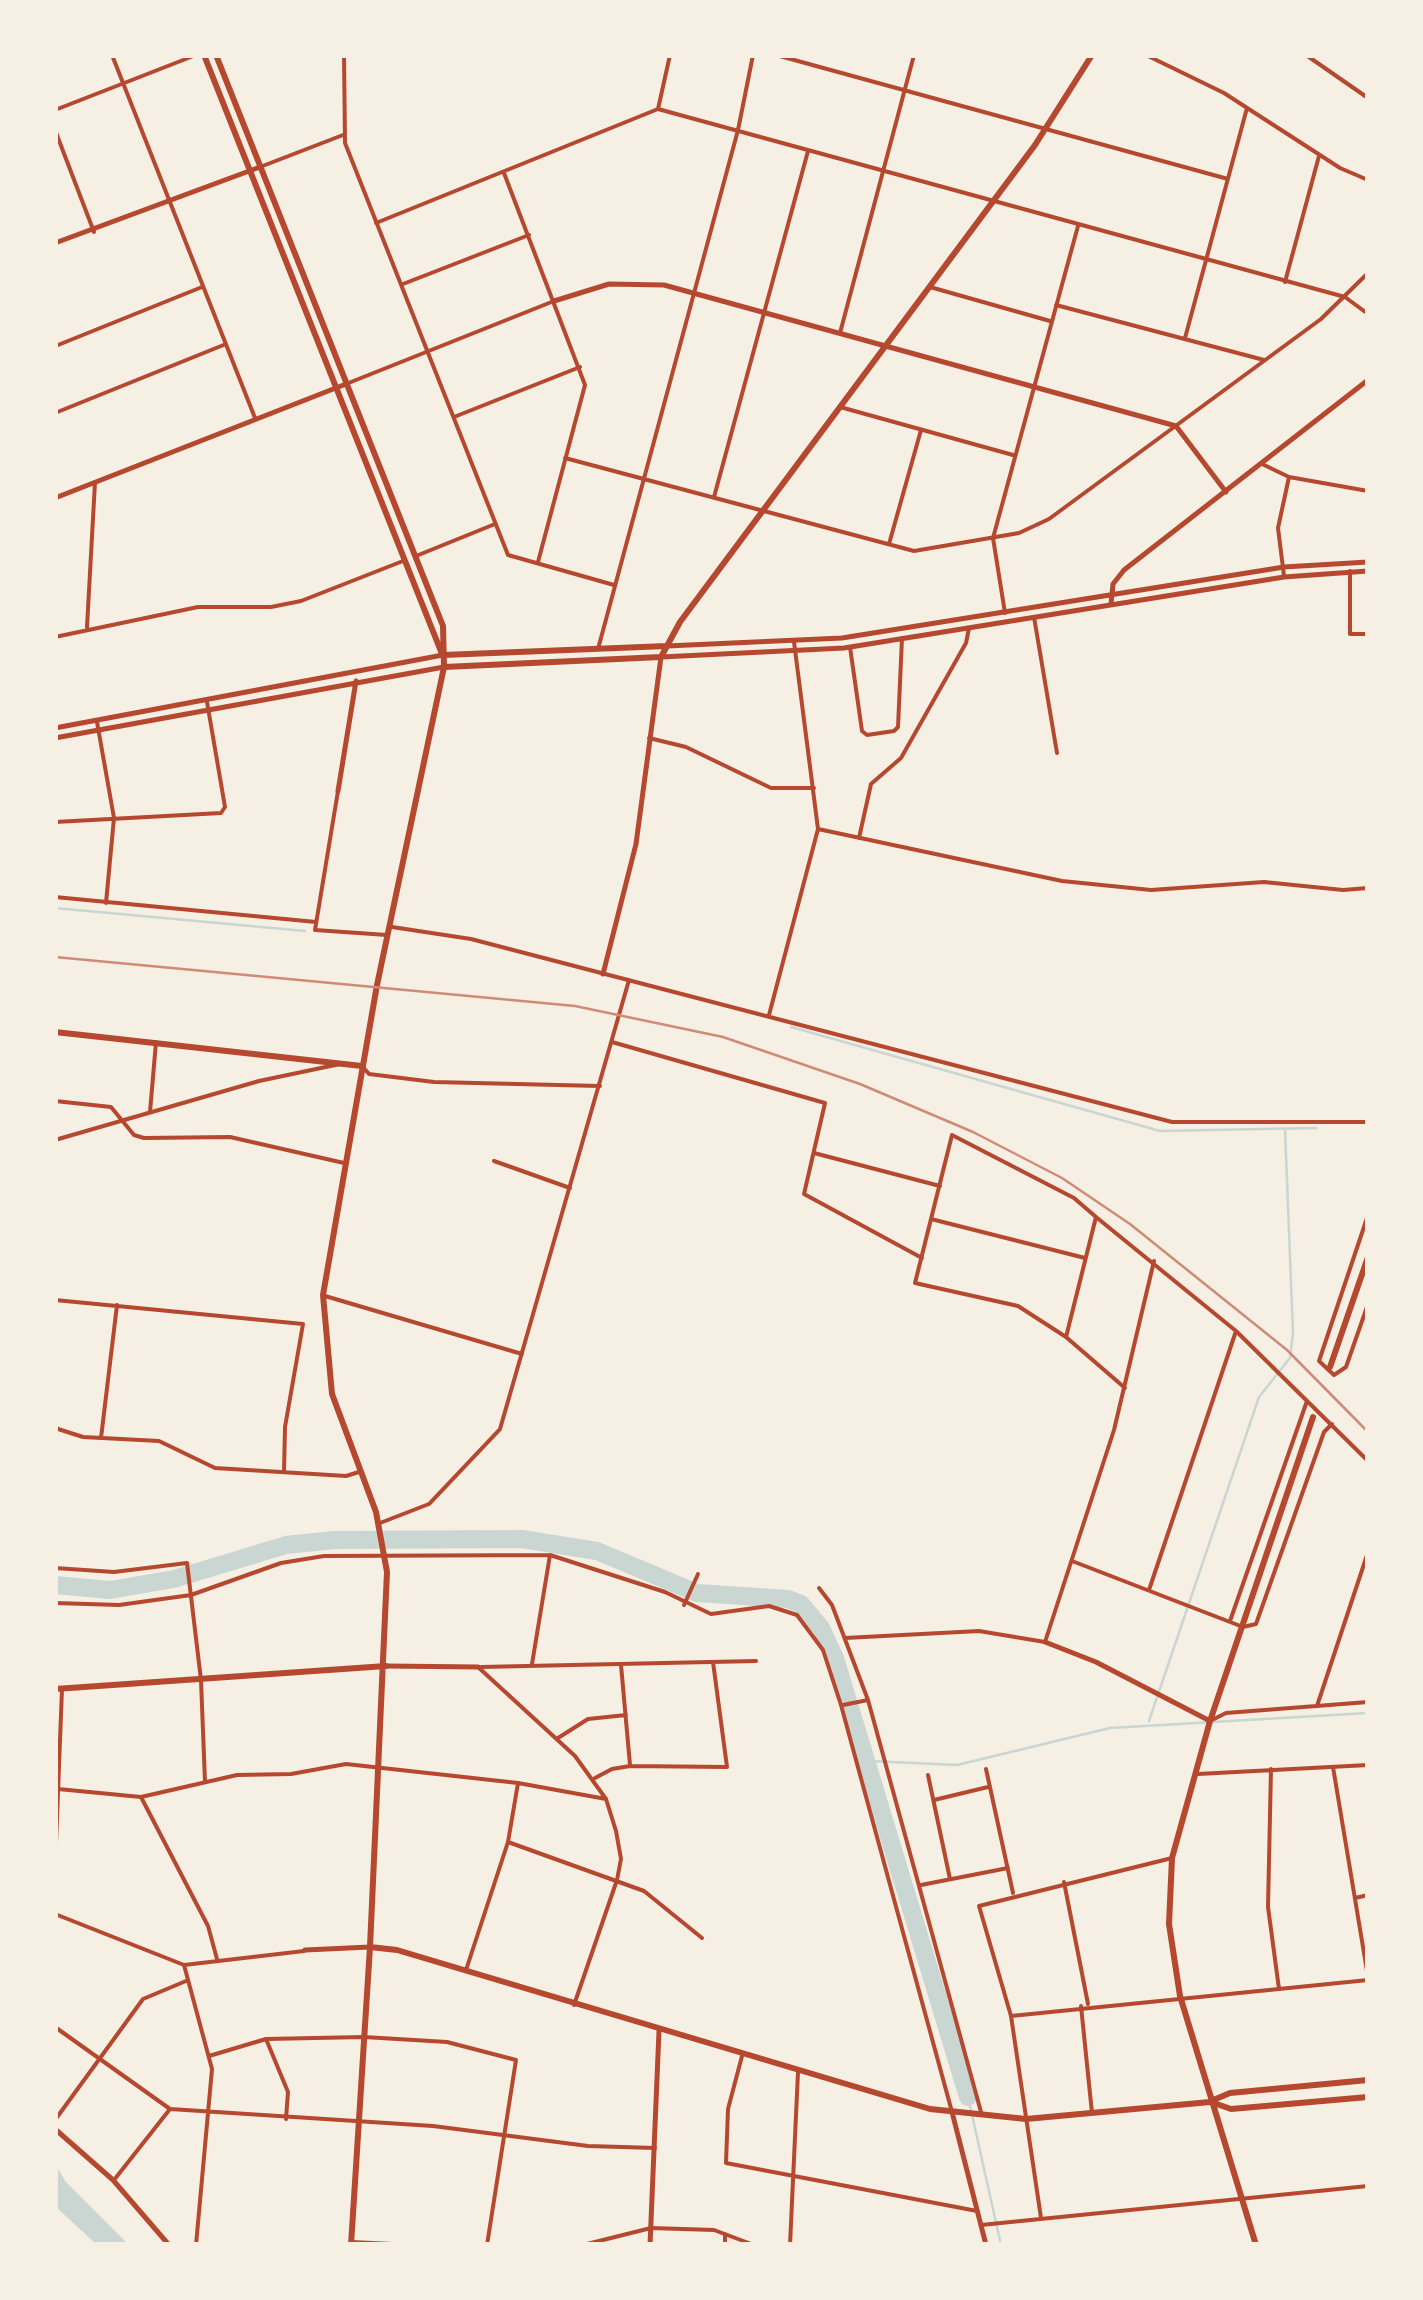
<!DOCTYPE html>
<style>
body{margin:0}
#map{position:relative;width:1423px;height:2300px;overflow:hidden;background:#f6efe4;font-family:"Asap Condensed",sans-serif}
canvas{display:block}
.frame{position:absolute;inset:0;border:58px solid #f6efe4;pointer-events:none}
</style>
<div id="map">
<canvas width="1423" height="2300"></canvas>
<div class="frame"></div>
</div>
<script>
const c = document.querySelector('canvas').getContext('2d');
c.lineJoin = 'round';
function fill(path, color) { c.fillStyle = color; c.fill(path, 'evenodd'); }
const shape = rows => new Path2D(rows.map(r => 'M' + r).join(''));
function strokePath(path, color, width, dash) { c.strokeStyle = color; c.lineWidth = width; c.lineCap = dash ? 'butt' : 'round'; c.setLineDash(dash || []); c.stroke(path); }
fill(shape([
 [55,2164,66,2182,129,2245,97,2245,55,2206]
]), '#c9d6d2');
strokePath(shape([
 [55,908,305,931],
 [791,1027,1160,1131,1316,1128],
 [1149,1721,1259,1397,1290,1358,1293,1333,1285,1130],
 [869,1761,957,1765,1110,1728,1368,1713],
 [968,2097,1001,2245]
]), '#c9d6d2', 2.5);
strokePath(shape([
 [55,1585,110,1590,174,1579,286,1545,334,1540,522,1539,597,1551,697,1593,788,1599,801,1604,821,1628,835,1658,968,2097]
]), '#c9d6d2', 18);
strokePath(shape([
 [112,55,255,418],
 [344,55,345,143,508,555,614,585],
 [776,55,1228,179],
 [1146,55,1224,93,1340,168,1368,180],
 [1306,55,1368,98],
 [658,109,670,55],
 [55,110,196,55],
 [55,130,94,232],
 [260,167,343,135],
 [504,173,585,385,538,562],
 [376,223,658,109,1345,297,1368,314],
 [1285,282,1319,156],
 [403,284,529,235],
 [930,287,1050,321],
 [1056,305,1264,360],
 [840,333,914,55],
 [1185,338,1247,108],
 [58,345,202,287],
 [346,384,554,301],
 [840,407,1013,455],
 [55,413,226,344],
 [454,417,580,367],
 [565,458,914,551,1019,533,1049,519,1321,319,1368,273],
 [1262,464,1289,477,1368,491],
 [714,497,808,151],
 [889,544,921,430],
 [416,556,495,524],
 [1350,571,1350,634,1368,634],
 [1284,576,1278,528,1289,477],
 [1005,613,993,538,1078,226],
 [1034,617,1057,753],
 [87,627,95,482],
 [55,637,198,607,271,607,301,601,403,561],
 [850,647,862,731,867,735,894,731,898,727,902,638],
 [598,649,738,130,753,55],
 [97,722,114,818,106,903],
 [649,738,686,747,771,788,814,788],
 [338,791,315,930,387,935],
 [55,822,221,813,225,807,207,702],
 [818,829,1062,881,1151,890,1264,882,1343,890,1368,888],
 [859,838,871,784,901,758,966,643,969,628],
 [55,897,316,922],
 [392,927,471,939,1172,1122,1368,1122],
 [769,1015,818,829,794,642],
 [612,1042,825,1103,804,1194,922,1258],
 [363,1067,369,1074,434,1082,600,1086],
 [55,1101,111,1107,134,1135,144,1138,230,1137,344,1163],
 [150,1112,156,1042],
 [55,1140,259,1081,340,1064],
 [814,1153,940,1186],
 [494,1161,570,1188],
 [1368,1215,1319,1361,1334,1375,1346,1367,1368,1304],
 [1096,1217,1074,1198,952,1135,915,1283,1018,1306,1066,1337,1125,1388],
 [931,1219,1085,1258],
 [325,1296,522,1354],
 [55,1300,303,1324,285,1427,284,1472],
 [1066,1337,1096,1217,1236,1331,1368,1461],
 [55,1428,83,1437,159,1441,215,1468,346,1476,359,1472],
 [101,1438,117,1305],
 [380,1523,429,1504,500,1429,629,980],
 [1072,1561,1243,1627,1256,1624,1324,1432,1332,1424],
 [55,1568,114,1572,187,1563,201,1680,205,1782],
 [819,1588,832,1605,868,1700,981,2112],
 [1149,1590,1236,1331],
 [55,1603,119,1605,191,1595,281,1563,324,1556,550,1555,665,1592,711,1614,769,1606,797,1615,823,1650,841,1705,952,2112],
 [684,1605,698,1574],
 [1230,1621,1307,1401],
 [845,1638,979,1631,1045,1642,1114,1430,1154,1261],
 [532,1664,550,1555],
 [621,1665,630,1765],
 [478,1667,575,1756,606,1799,616,1831,621,1859,617,1880,574,2005],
 [481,1667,756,1661],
 [843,1705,868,1700],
 [1317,1706,1368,1552],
 [1210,1721,1226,1713,1368,1702],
 [558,1738,588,1719,626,1715],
 [1333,1767,1368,1977],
 [986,1769,1013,1893],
 [1271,1769,1268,1907,1279,1989],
 [1198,1774,1368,1765],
 [928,1775,950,1879],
 [595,1778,612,1769,630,1766,727,1767,713,1662],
 [58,1789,141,1797,237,1775,291,1774,346,1764,518,1783,606,1799],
 [141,1797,208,1926,217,1959],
 [934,1800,988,1787],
 [508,1842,644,1891,702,1938],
 [55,1869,62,1689],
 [1064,1882,1088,2004],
 [921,1885,1008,1868],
 [1355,1898,1368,1895],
 [55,1914,184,1965,304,1951],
 [184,1965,212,2069,196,2245],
 [466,1970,508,1842,518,1783],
 [1081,2006,1092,2113],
 [1011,2016,1368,1980],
 [55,2027,170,2109,433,2126,588,2146,655,2148],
 [266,2039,288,2092,286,2119],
 [209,2056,266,2039,364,2037,447,2042,516,2060,487,2245],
 [742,2056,728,2109,726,2163,977,2211],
 [55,2120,143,1999,186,1981],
 [114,2180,170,2109],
 [1041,2218,1011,2016,979,1906,1172,1858],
 [981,2225,1368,2186],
 [352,2242,413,2245],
 [583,2245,651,2228,714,2230,754,2245],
 [725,2245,725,2234],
 [790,2245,798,2072]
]), '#b5482f', 4);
strokePath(shape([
 [55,243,260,167],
 [554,301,609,284,664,285,1176,426,1226,492],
 [55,335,55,398],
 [55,498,346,384],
 [1111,604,1113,584,1124,570,1368,380],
 [667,646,842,638,1284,567,1368,562],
 [55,728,443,655],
 [55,738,444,667],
 [338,791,356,681],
 [603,974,636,844,661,657,844,648,1284,577,1368,571],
 [1045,1642,1096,1662,1210,1721],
 [386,1666,478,1667],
 [305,1950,370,1947],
 [952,2112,986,2245],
 [55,2129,113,2180,169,2245],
 [650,2245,659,2031]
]), '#b5482f', 5);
strokePath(shape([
 [443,655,667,646],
 [444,667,661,657,680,622,1035,145,1092,55],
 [55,1032,362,1066],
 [1211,2101,1230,2093,1368,2080],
 [1211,2102,1231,2109,1368,2097],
 [351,2245,370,1947]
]), '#b5482f', 6);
strokePath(shape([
 [204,55,442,654],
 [216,55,443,626,444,667,377,985,323,1295,332,1394,376,1512,387,1572,370,1947,397,1950,930,2109,1026,2119,1210,2102],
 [1330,1367,1368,1257],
 [55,1689,386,1666],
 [1256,2245,1180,1996,1169,1924,1172,1858,1210,1721,1313,1417]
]), '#b5482f', 6);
strokePath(shape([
 [55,957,575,1006,723,1037,860,1084,973,1132,1062,1178,1130,1224,1287,1350,1368,1432]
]), '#cf8b77', 2.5);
</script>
